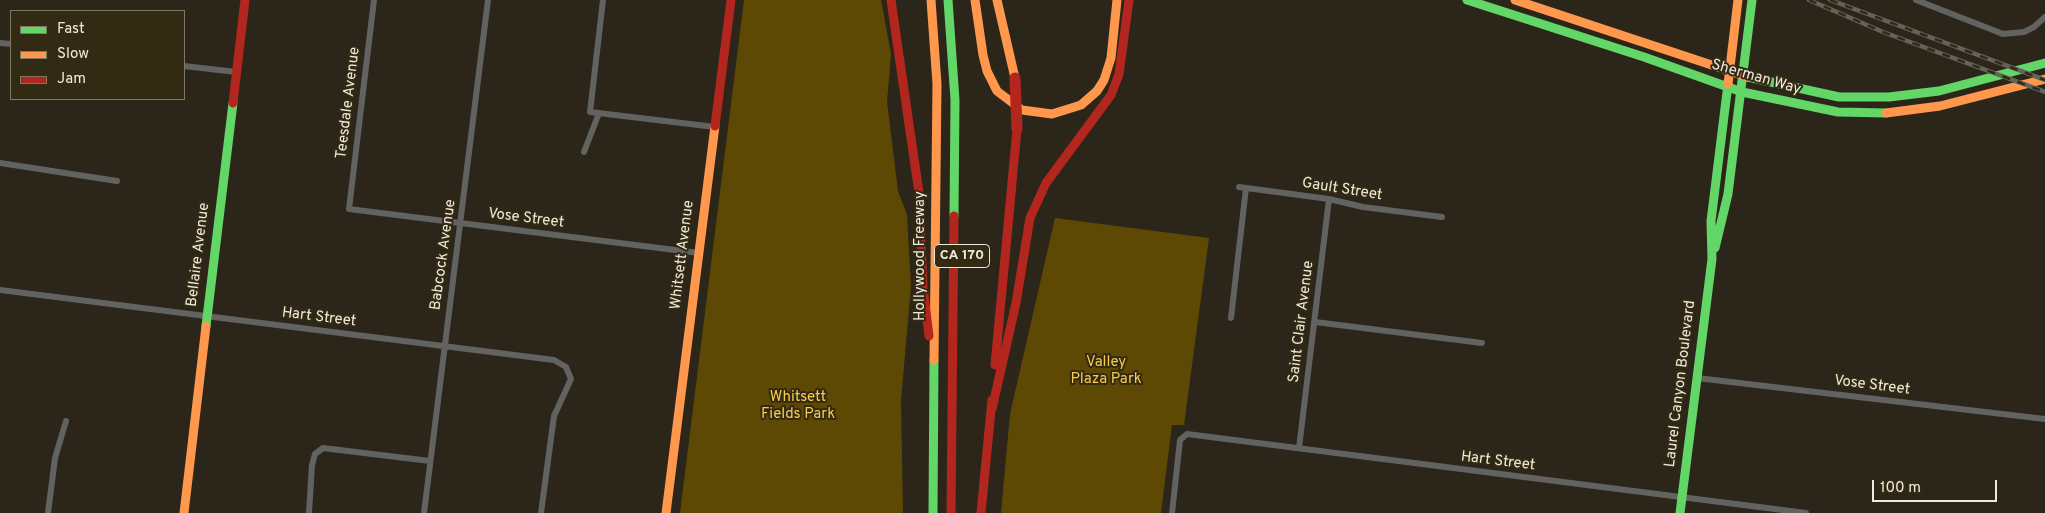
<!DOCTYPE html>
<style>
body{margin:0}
#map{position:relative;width:2045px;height:513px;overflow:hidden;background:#2c261a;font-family:Overpass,sans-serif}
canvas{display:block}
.legend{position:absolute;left:10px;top:10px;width:175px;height:90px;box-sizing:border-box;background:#332a13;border:1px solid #7e7763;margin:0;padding:6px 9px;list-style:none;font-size:15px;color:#efeadc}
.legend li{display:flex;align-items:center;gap:10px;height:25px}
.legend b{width:25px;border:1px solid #7e7763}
.scale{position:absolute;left:1872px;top:480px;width:125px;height:22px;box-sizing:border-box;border:2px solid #efeadc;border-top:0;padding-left:6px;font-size:15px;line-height:18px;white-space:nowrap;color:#efeadc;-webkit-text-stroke:4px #332a13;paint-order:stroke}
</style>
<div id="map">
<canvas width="2045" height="513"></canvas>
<ul class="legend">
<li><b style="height:6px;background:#63d668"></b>Fast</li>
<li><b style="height:6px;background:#ff974d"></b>Slow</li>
<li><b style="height:6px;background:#b3261e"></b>Jam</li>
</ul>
<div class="scale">100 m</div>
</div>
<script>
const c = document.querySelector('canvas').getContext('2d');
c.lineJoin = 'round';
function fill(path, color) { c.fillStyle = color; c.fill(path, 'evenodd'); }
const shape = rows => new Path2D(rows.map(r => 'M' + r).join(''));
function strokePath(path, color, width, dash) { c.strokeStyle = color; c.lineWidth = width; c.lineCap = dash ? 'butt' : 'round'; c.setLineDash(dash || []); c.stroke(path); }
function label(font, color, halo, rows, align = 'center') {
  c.font = font + ' Overpass,sans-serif'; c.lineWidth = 4; c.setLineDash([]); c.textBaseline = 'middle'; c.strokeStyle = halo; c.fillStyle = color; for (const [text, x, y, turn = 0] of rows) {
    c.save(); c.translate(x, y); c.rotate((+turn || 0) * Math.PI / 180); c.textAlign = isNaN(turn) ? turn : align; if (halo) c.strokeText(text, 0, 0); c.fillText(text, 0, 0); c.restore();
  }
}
fill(shape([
 [744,0,881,0,891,54,887,102,898,191,907,215,911,286,901,400,903,513,680,513],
 [1055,218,1209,238,1184,425,1172,425,1161,513,1001,513,1010,414]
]), '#5e4904');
strokePath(shape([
 [374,0,349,209,699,253],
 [603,0,590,112,715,127],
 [1916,0,2003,34,2024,32,2034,27,2045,17],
 [0,43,11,44],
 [184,66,236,72],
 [584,152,599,113],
 [0,163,117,181],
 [1239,187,1329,199,1363,207,1442,217],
 [0,290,554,360,566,367,571,379,554,416,541,513],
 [1231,318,1246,188],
 [1315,322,1482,343],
 [1697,378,2045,419],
 [1299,448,1329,199],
 [48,513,55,458,66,421],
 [309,513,312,465,315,454,323,448,430,461],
 [424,513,488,0],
 [1172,513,1180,440,1187,434,1806,513]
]), '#626361', 6);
strokePath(shape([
 [948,0,955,100,954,216],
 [1467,0,1644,57,1742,92,1838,112,1886,113],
 [1748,77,1839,97,1889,97,1939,91,2045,63],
 [1715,248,1728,194,1752,0],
 [206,326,233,103],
 [933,513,934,360],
 [1680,513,1712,259,1711,221,1728,84]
]), '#63d668', 9);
strokePath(shape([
 [931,0,937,84,934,360],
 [975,0,983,55,987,71,997,91,1022,110,1052,114,1081,105,1097,91,1104,80,1111,58,1117,0],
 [997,0,1015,78],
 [1515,0,1748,77],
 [1728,84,1738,0],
 [1886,113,1940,106,2045,79],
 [184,513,206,326],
 [666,513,715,126]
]), '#ff974d', 9);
strokePath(shape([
 [891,0,919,193,923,287,929,336],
 [233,103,245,0],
 [715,126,731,0],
 [995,365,1017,129],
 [992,409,1016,303,1030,218,1046,183,1111,95,1119,74,1129,0],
 [951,513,954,216],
 [981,513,992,400]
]), '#b3261e', 9);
const rail = shape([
 [1809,0,1883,32,2045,92],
 [1830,0,2045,80]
]);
strokePath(rail, '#63625b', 4.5);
strokePath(rail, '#332a13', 2.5, [8]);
strokePath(shape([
 [1015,78,1017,129]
]), '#b3261e', 11);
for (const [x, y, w] of [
 [962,256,55]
]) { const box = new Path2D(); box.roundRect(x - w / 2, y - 11.5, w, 23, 4); c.fillStyle = '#332a13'; c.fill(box); strokePath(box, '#efeadc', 1); }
label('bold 14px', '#efeadc', null, [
 ["CA 170",962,256]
]);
label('15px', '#efeadc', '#332a13', [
 ["Sherman Way",1756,78,16],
 ["Teesdale Avenue",349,103,-83],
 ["Gault Street",1342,190,9],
 ["Vose Street",526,219,7],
 ["Bellaire Avenue",199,255,-83],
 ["Babcock Avenue",444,255,-82],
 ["Whitsett Avenue",683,255,-83],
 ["Hollywood Freeway",921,256,-90],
 ["Hart Street",319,318,7],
 ["Saint Clair Avenue",1302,322,-83],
 ["Laurel Canyon Boulevard",1681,384,-83],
 ["Vose Street",1872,386,7],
 ["Hart Street",1498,462,7]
]);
label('15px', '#f8cc4b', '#332a13', [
 ["Valley",1106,363],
 ["Plaza Park",1106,380],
 ["Whitsett",798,398],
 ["Fields Park",798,415]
]);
</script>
